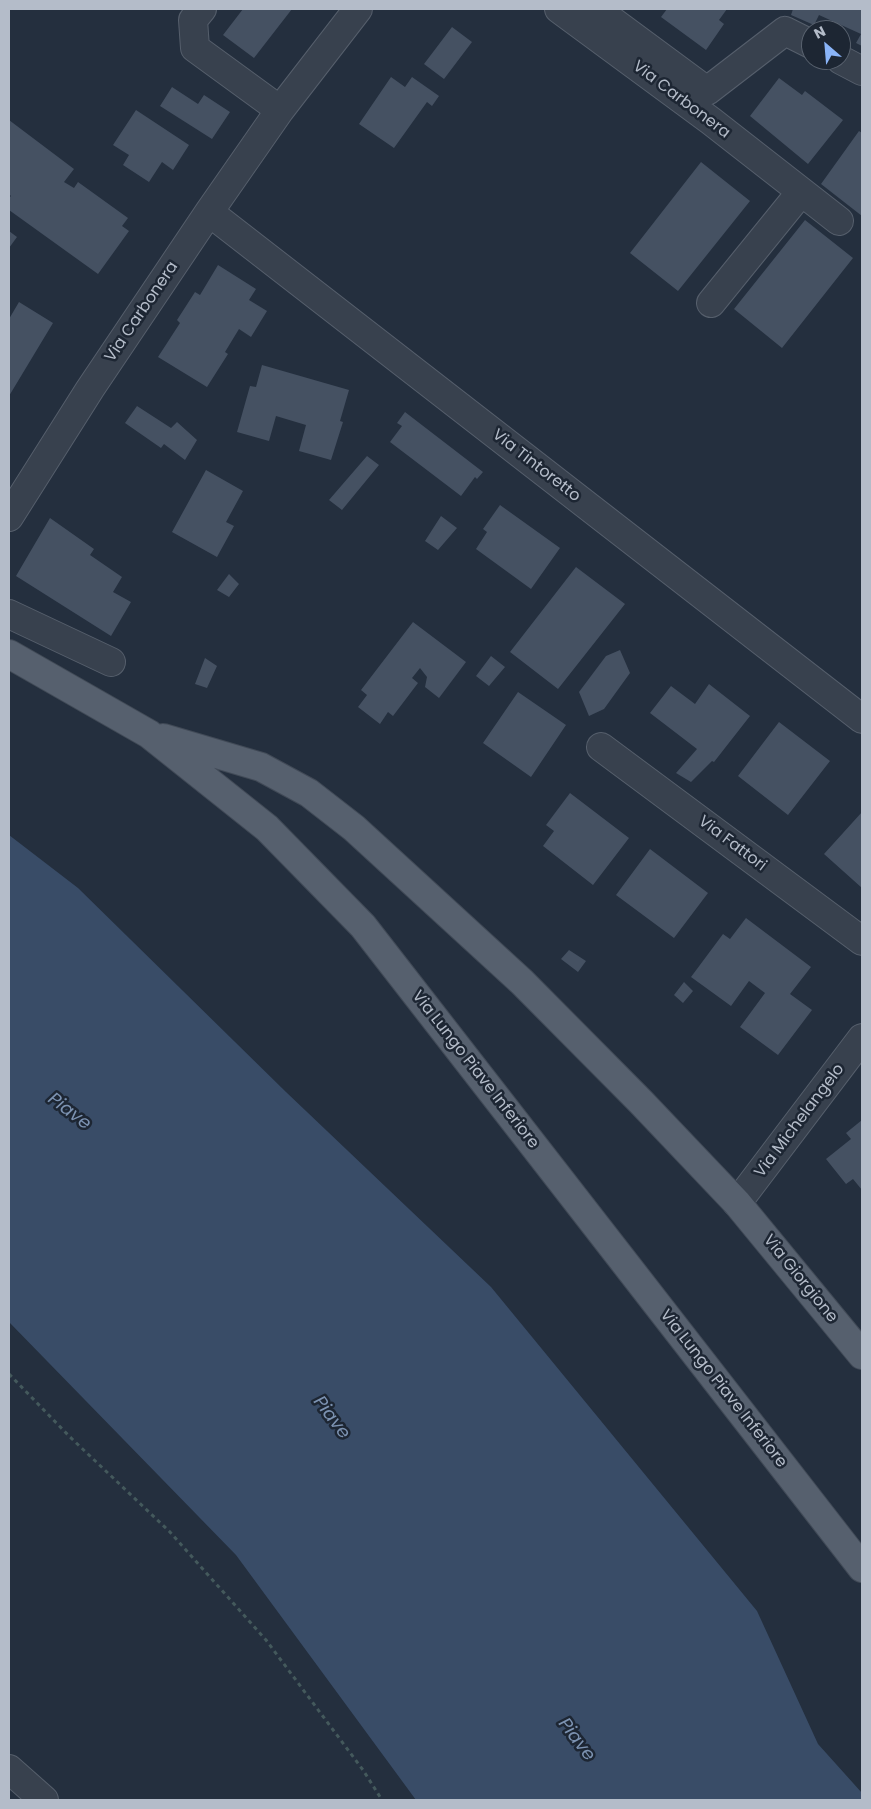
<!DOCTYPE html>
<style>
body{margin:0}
#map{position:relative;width:871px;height:1809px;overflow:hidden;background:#242f3e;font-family:Poppins,sans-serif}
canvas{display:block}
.frame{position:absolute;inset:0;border:10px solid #b4bcc9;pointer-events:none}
.north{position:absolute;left:801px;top:20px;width:50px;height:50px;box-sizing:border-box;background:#1d2633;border:1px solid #59626f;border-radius:50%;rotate:333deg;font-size:14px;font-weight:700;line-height:20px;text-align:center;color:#b4bcc9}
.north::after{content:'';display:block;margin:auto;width:18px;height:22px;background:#8ab4f8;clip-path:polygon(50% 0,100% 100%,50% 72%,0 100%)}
</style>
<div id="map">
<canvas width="871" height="1809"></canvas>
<div class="frame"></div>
<div class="north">N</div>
</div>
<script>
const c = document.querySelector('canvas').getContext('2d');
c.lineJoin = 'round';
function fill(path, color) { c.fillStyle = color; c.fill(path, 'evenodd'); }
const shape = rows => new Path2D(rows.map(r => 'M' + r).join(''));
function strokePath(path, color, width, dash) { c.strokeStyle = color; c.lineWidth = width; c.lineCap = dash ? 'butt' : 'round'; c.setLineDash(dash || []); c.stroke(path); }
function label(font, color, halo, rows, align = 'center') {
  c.font = font + ' Poppins,sans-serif'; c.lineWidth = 5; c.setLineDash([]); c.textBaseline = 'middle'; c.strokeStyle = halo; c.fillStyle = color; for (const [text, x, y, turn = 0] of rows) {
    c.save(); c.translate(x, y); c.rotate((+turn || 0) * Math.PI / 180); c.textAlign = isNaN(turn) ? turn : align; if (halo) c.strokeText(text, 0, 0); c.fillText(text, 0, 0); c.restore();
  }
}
fill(shape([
 [9,835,78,888,286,1092,491,1287,757,1611,818,1744,862,1793,862,1800,416,1800,236,1555,9,1322]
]), '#394c67');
fill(shape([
 [243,9,292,9,254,58,223,35],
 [667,9,727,9,719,20,724,24,706,50,661,17],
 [793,9,862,9,862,46,856,43,861,34,819,15,814,25,791,15],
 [452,27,472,42,444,79,424,64],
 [391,77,405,87,412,77,439,96,432,106,427,102,394,148,359,124],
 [779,78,802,95,805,91,843,120,808,164,750,116],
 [172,87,198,104,204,95,230,112,212,139,160,106],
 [136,110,189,145,173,170,162,162,149,182,123,165,129,155,113,145],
 [9,120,74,169,64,182,74,188,78,182,128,218,122,226,129,231,98,274,9,210,9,198,11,196,9,194],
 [859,131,862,133,862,216,821,184],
 [701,162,750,201,678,291,630,253],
 [805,220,853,258,782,348,734,309],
 [9,231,17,237,9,248],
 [218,265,256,289,249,300,267,311,251,337,239,329,225,352,228,354,207,387,158,357,180,323,177,320,195,292,200,295],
 [19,302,53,323,9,396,9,319],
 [262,365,349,390,340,421,343,422,331,460,299,451,306,425,276,416,269,441,237,432,250,386,256,387],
 [137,406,171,428,177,422,197,440,185,460,164,444,161,448,125,423],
 [405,412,483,472,477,479,475,477,461,496,390,442,402,426,397,423],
 [367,456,379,465,342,510,329,500],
 [206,470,243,491,226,522,234,526,217,557,172,532],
 [500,505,560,548,531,589,476,549,487,532,483,529],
 [441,516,457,528,438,550,425,541],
 [50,518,94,549,90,555,122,577,113,592,131,602,111,636,16,576],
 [576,567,625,604,558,689,510,652],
 [229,574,239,584,229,597,217,590],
 [413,622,466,662,439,698,425,687,427,677,420,668,412,678,418,683,393,716,388,712,380,724,358,707,367,695,361,690],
 [620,650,630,673,604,709,589,716,579,692,606,656],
 [491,656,505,667,489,686,476,676],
 [205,658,217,666,207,688,195,684],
 [709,684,750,716,714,762,712,761,691,782,676,773,697,749,650,713,671,686,695,704],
 [518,692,566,725,531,777,483,743],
 [779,722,830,761,788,815,738,776],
 [570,793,629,838,593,885,543,846,554,831,546,825],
 [862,812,862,888,824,854],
 [650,849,708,893,674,938,616,895],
 [746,918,811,967,790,994,812,1010,778,1055,740,1027,765,993,749,981,731,1006,691,977,723,934,730,939],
 [569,950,586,961,578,972,561,959],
 [684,982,693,991,683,1003,674,995],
 [862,1120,862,1190,853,1179,846,1184,826,1159,851,1139,846,1133]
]), '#455162');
const minor = shape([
 [202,9,193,20,195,48,280,110],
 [559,9,711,121,839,221],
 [596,9,707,91,785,31,811,44],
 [841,60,862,71],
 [209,212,862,719],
 [711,303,801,192],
 [9,517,90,389,209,212,280,110,358,9],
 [9,614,111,662],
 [601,747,862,941],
 [737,1203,862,1038],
 [9,1769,44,1800]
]);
const major = shape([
 [9,654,149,734,267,828,363,926,862,1568],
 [163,738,261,767,309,793,354,828,522,982,641,1102,737,1203,862,1355]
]);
strokePath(minor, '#565f6c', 30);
strokePath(major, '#414a57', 30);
strokePath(shape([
 [9,1374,70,1437,169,1531,266,1640,363,1770,382,1800]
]), '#44595c', 3, [4, 4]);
strokePath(minor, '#38414e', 28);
strokePath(major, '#56606e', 28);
label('16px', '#b4bcc9', '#1d2633', [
 ["Via Carbonera",681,100,37],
 ["Via Carbonera",142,312,-56],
 ["Via Tintoretto",536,466,38],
 ["Via Fattori",732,844,37],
 ["Via Lungo Piave Inferiore",475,1070,52],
 ["Via Michelangelo",800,1121,-53],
 ["Via Giorgione",800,1279,51],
 ["Via Lungo Piave Inferiore",723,1389,52]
]);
label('italic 18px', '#7c92b1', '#1d2633', [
 ["Piave",69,1112,37],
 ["Piave",331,1418,53],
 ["Piave",576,1740,53]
]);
</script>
